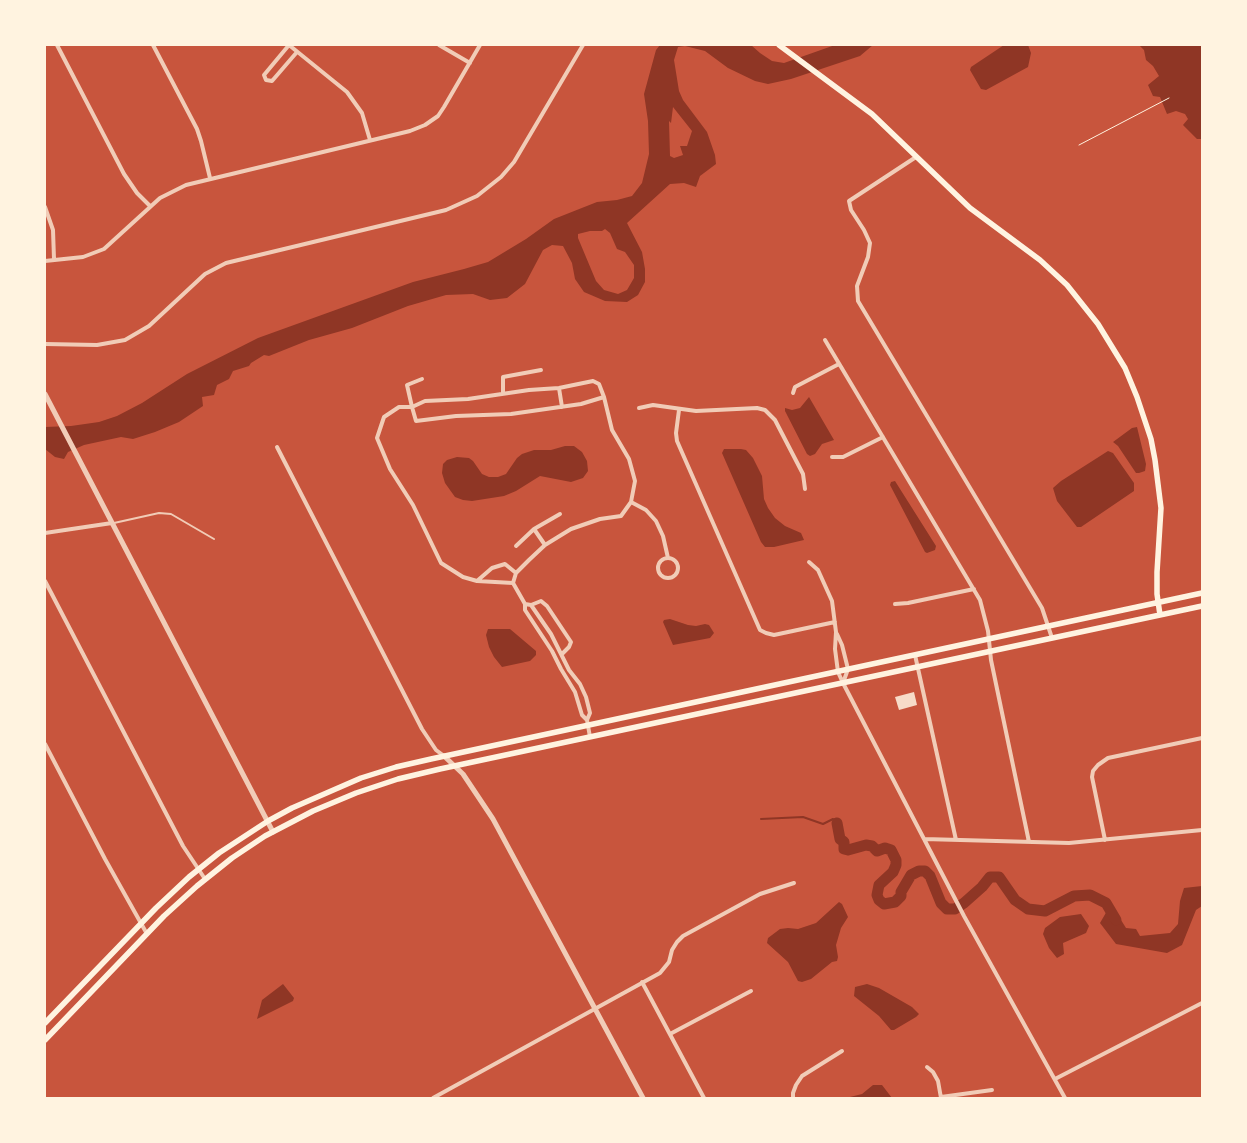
<!DOCTYPE html>
<style>
body{margin:0}
#map{position:relative;width:1247px;height:1143px;overflow:hidden;background:#c8553d;font-family:Spectral,serif}
canvas{display:block}
.frame{position:absolute;inset:0;border:46px solid #fff3e0;pointer-events:none}
</style>
<div id="map">
<canvas width="1247" height="1143"></canvas>
<div class="frame"></div>
</div>
<script>
const c = document.querySelector('canvas').getContext('2d');
c.lineJoin = 'round';
function fill(path, color) { c.fillStyle = color; c.fill(path, 'evenodd'); }
const shape = rows => new Path2D(rows.map(r => 'M' + r).join(''));
function strokePath(path, color, width, dash) { c.strokeStyle = color; c.lineWidth = width; c.lineCap = dash ? 'butt' : 'round'; c.setLineDash(dash || []); c.stroke(path); }
fill(shape([
 [660,45,751,45,760,53,772,61,784,63,835,45,873,45,860,56,791,79,768,84,755,81,728,68,705,51,685,46,678,47,674,60,679,91,683,100,707,132,715,155,716,164,700,176,696,187,684,183,670,184,627,223,642,252,645,269,645,282,638,295,627,302,605,301,584,292,575,279,572,263,563,246,552,245,543,250,525,284,507,298,490,300,473,294,446,295,408,306,352,328,309,340,269,356,264,355,251,363,249,366,233,371,229,379,217,385,214,395,202,397,203,406,179,422,155,432,133,439,121,437,84,445,68,452,64,459,55,457,45,449,45,427,71,426,99,422,117,416,142,403,187,374,258,338,413,282,464,269,488,262,526,239,554,219,597,202,617,200,632,196,642,183,649,154,648,121,644,94,656,50],
 [673,107,692,131,687,146,680,146,683,155,674,158,670,156,669,121,671,123],
 [605,229,610,233,617,249,625,252,634,265,634,278,627,290,618,294,604,290,596,281,578,238,578,234,590,231,602,231],
 [1004,45,1028,45,1031,53,1028,67,986,90,981,89,970,70,971,67],
 [1139,45,1202,45,1202,139,1197,139,1183,125,1188,119,1185,114,1176,111,1167,114,1160,97,1153,96,1148,85,1159,76,1153,66,1146,60,1144,50],
 [809,397,834,440,822,444,815,454,810,456,807,454,785,411,785,408,792,410,800,408],
 [1137,427,1146,464,1145,471,1139,473,1136,473,1118,446,1113,442,1132,428],
 [565,446,574,446,582,452,587,461,588,471,583,478,571,482,540,476,516,491,504,496,472,501,463,500,455,497,445,483,442,473,443,464,447,460,457,457,469,458,473,461,482,474,489,477,498,477,506,474,517,458,522,454,534,450,551,450],
 [724,449,741,449,746,450,753,458,762,476,764,499,768,508,775,518,785,526,801,533,804,540,774,547,765,547,761,542,722,453],
 [1108,451,1113,453,1134,483,1134,491,1081,527,1077,527,1057,501,1053,488,1061,481],
 [895,481,936,546,935,550,927,553,925,552,890,485,891,482],
 [670,619,688,625,696,626,705,624,709,625,714,633,710,638,673,645,663,622,664,620],
 [488,629,510,629,536,651,536,655,530,661,502,667,494,657,489,647,486,635],
 [1202,886,1202,906,1196,910,1182,945,1167,953,1116,944,1100,923,1111,904,1126,928,1136,929,1140,936,1170,933,1178,924,1180,901,1184,888],
 [839,902,842,904,848,917,841,928,836,945,838,957,837,961,832,962,811,979,802,982,798,981,788,962,767,943,768,938,780,929,788,928,798,929,816,923],
 [1081,914,1089,926,1086,933,1063,943,1064,954,1057,958,1049,948,1043,934,1045,928,1060,917],
 [283,984,294,998,293,1001,257,1019,262,1000],
 [867,984,879,988,912,1007,919,1014,916,1017,894,1030,891,1030,879,1016,854,996,855,987],
 [873,1085,882,1085,892,1098,846,1098,862,1094]
]), '#8f3625');
strokePath(shape([
 [761,819,803,817,823,824,833,819,837,823]
]), '#8f3625', 2);
strokePath(shape([
 [837,823,840,839,844,842,844,849,848,850,866,845,872,846,877,851,885,848,891,850,896,860,896,865,893,872,879,885,877,895,879,900,884,904,895,902,901,896,901,892,911,875,919,871,925,871,930,876,941,903,947,909,955,909,964,903,982,887,990,877,999,877,1015,900,1028,909,1045,911,1074,896,1090,895,1106,903,1116,920]
]), '#8f3625', 11);
fill(shape([
 [914,692,917,705,899,710,895,697]
]), '#f7dbc8');
strokePath(shape([
 [1079,145,1169,98]
]), '#fff3e0', 1);
strokePath(shape([
 [114,523,159,513,171,514,214,539]
]), '#f1ccb7', 2);
strokePath(shape([
 [57,45,124,174,137,193,150,206],
 [153,45,197,129,201,141,210,178],
 [289,45,347,92,362,113,370,140],
 [289,45,264,75,266,80,272,81,297,52],
 [439,45,470,63],
 [916,157,849,201,851,210,864,230,870,243,868,257,857,286,858,301,1042,608,1052,638],
 [45,207,53,230,54,259],
 [45,261,83,257,104,249,160,198,186,185,410,131,425,125,438,116,444,107,480,45],
 [825,340,980,600,988,631,991,660,1029,842],
 [45,344,97,345,125,340,149,326,205,274,226,263,446,210,477,196,501,177,514,162,583,45],
 [422,379,407,385,412,407,399,407,384,417,377,438,390,469,413,505,441,563,463,577,477,581,492,568,505,564,516,573],
 [559,388,562,407],
 [793,393,795,387,839,364],
 [503,394,503,377,541,370],
 [639,408,653,405,696,411,757,408,765,410,775,420,803,474,805,489],
 [679,410,676,433,677,441,760,630,766,633,774,635,835,622],
 [277,447,422,729,436,750,444,756],
 [832,457,843,457,883,437],
 [631,502,646,510,656,521,663,536,668,558],
 [534,529,560,514],
 [45,533,112,523],
 [516,546,534,529,545,545],
 '658 568a10 10 0 1 1 20 0a10 10 0 1 1-20 0Z',
 [809,562,818,570,832,601,836,632,835,649,838,672,843,683,964,916,1065,1098],
 [45,581,183,846,205,879],
 [477,581,513,583],
 [525,604,513,583,516,573,529,560,545,545,571,529,600,519,621,516,631,502,635,481,629,459,612,430,604,397,599,384,593,381,559,388,529,390,468,399,425,401,412,407,416,421,456,416,511,414,581,404,604,397],
 [895,604,908,603,974,589],
 [531,605,541,601,547,606,571,642,569,647,562,654],
 [837,634,842,645,848,669,843,683],
 [915,655,956,840],
 [587,720,590,713,586,697,580,684,569,670,551,634,531,605,525,604,525,610,552,651,561,669,575,692,582,715,587,720,590,737],
 [45,744,105,859,147,934],
 [924,839,1069,843,1202,830],
 [1105,840,1092,777,1093,771,1098,765,1108,758,1202,738],
 [642,982,704,1098],
 [670,1034,751,991],
 [927,1067,933,1072,938,1081,941,1098],
 [1055,1079,1202,1003],
 [941,1097,992,1090],
 [433,1098,660,973,669,962,672,950,677,942,683,936,760,894,794,883],
 [793,1098,793,1093,796,1085,802,1076,842,1051]
]), '#f1ccb7', 4);
strokePath(shape([
 [45,394,273,832],
 [444,756,463,774,493,819,643,1098]
]), '#f1ccb7', 5);
strokePath(shape([
 [779,45,872,114,970,208,1040,260,1067,285,1098,324,1125,368,1137,397,1151,439,1155,460,1161,508,1157,572,1157,594,1160,615],
 [45,1023,156,908,189,877,219,853,268,821,292,808,361,778,396,767,431,759,1202,593],
 [45,1040,164,916,197,886,232,858,265,836,313,811,356,793,398,779,440,769,1202,606]
]), '#fff3e0', 5.5);
</script>
